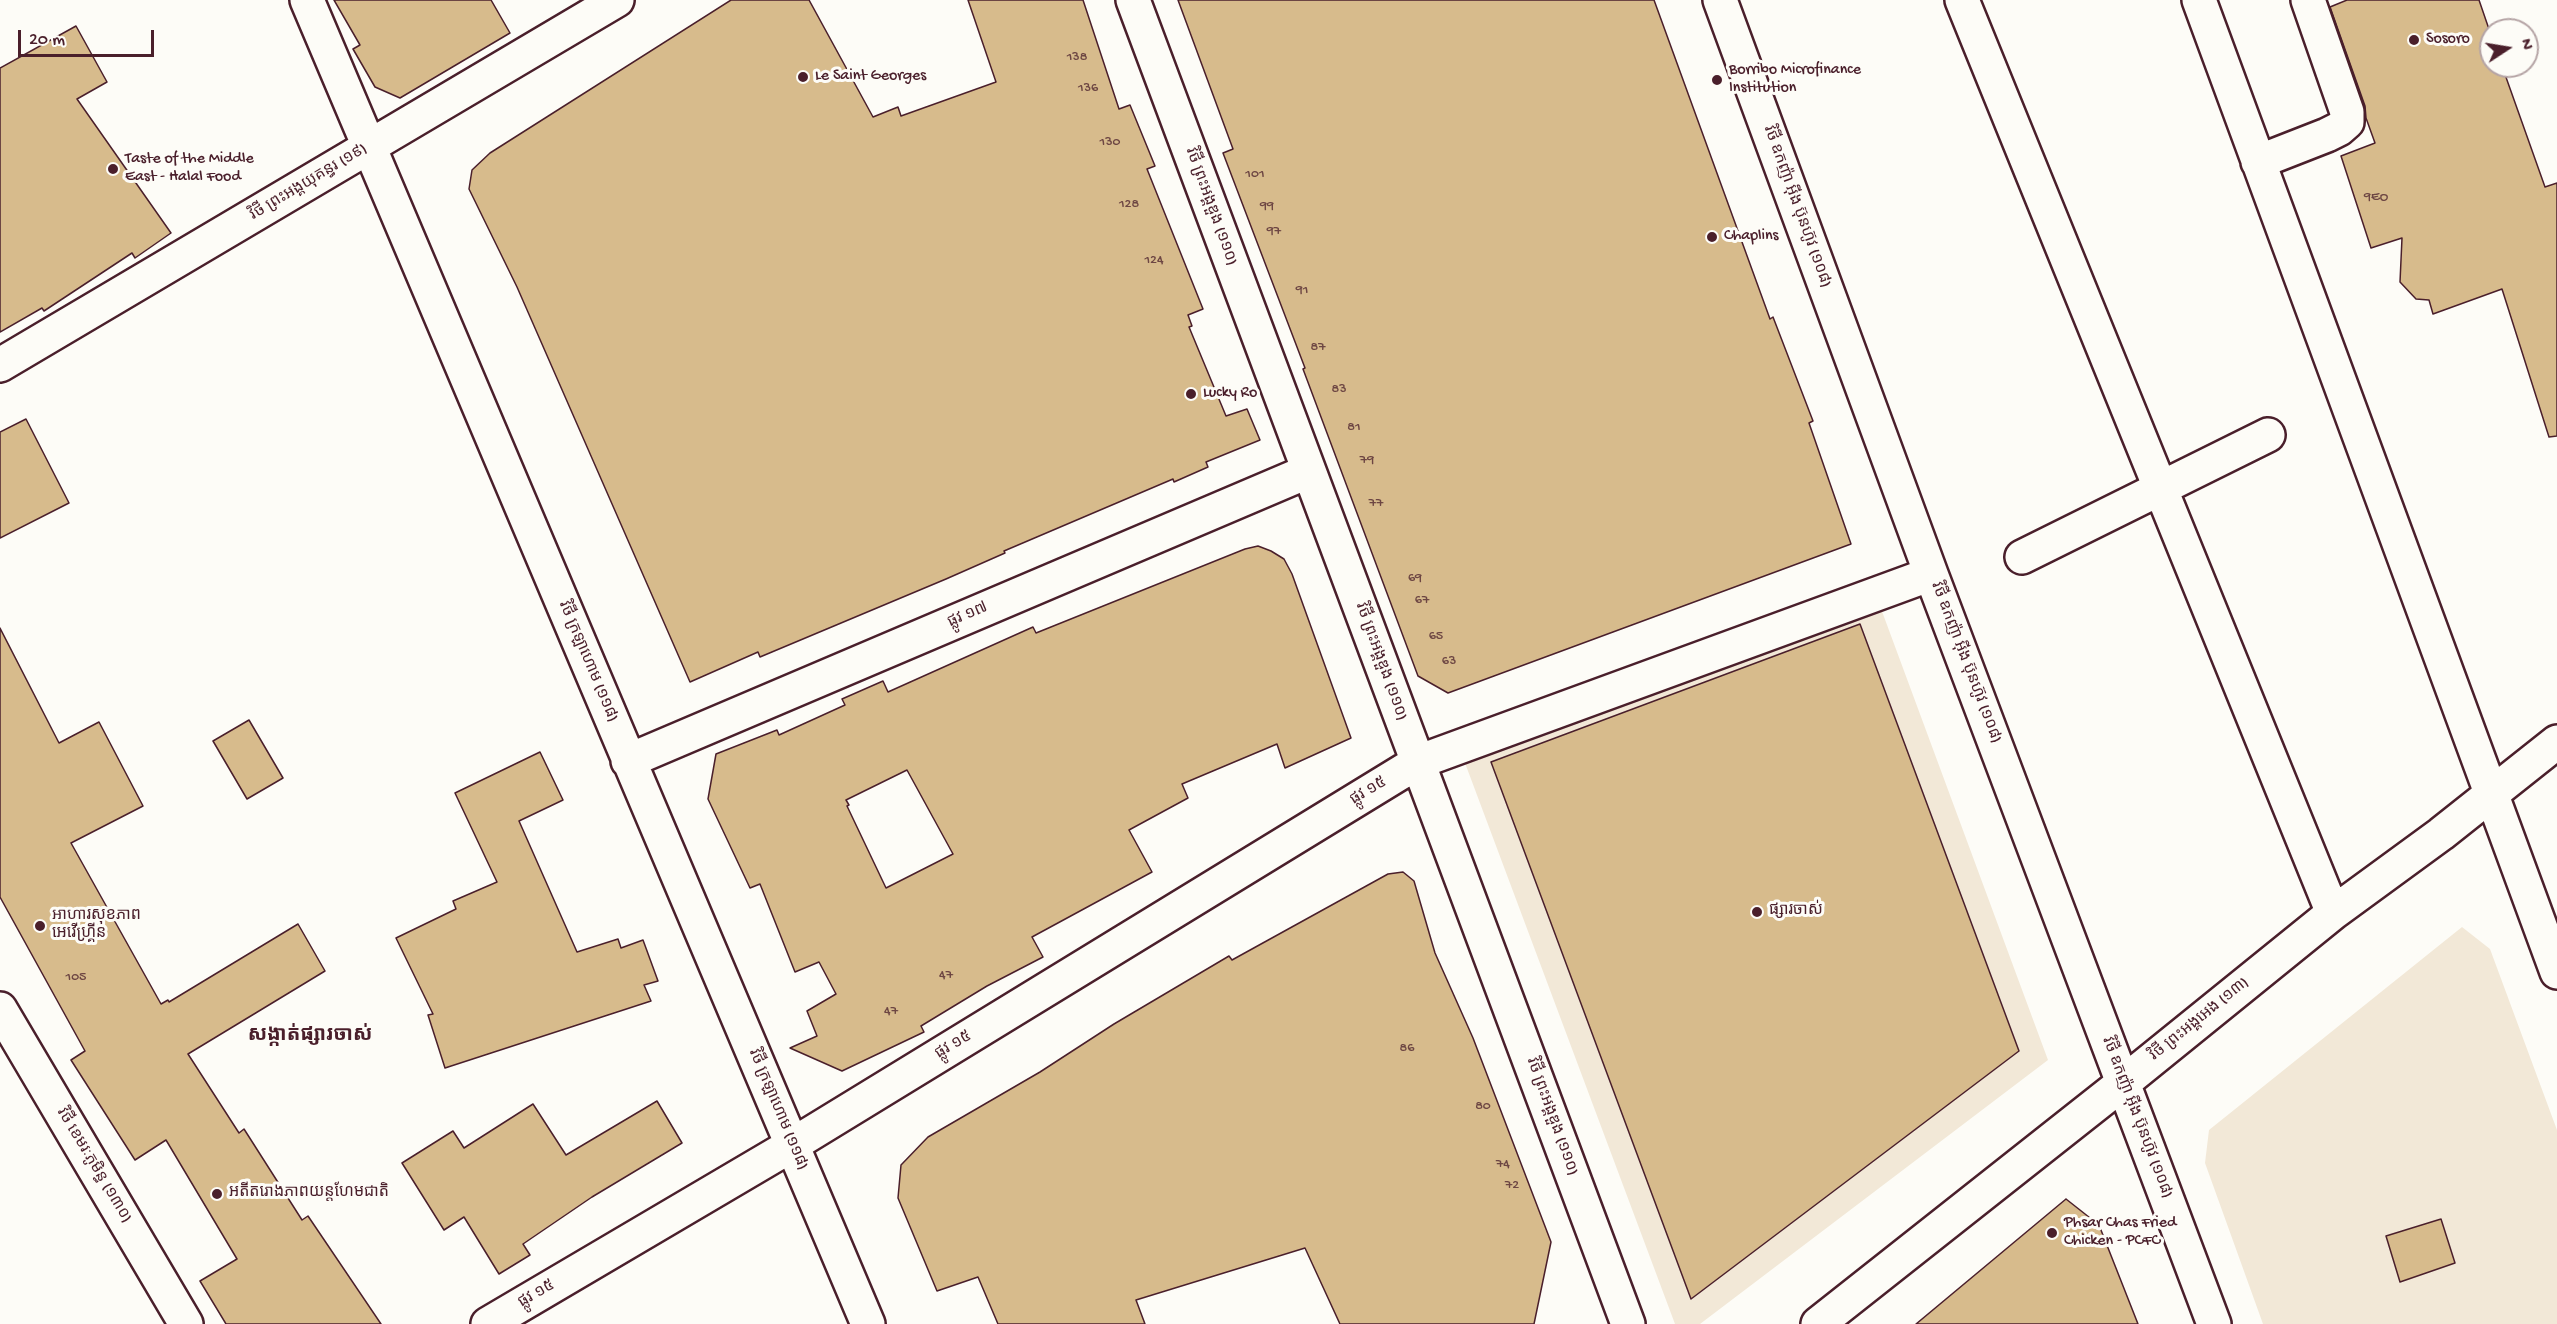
<!DOCTYPE html>
<meta charset="utf-8">
<style>
body{margin:0}
#map{position:relative;width:2557px;height:1324px;overflow:hidden;background:#fdfcf7;font-family:"Gochi Hand",sans-serif}
canvas{display:block}
.north{position:absolute;left:2479px;top:18px;width:60px;height:60px;box-sizing:border-box;background:#fdfcf7;border:2px solid #b5a4a5;border-radius:50%;rotate:78deg;font-size:16px;font-weight:700;line-height:24px;text-align:center;color:#4a1f2b}
.north::after{content:'';display:block;margin:auto;width:21px;height:27px;background:#4a1f2b;clip-path:polygon(50% 0,100% 100%,50% 72%,0 100%)}
.scale{position:absolute;left:18px;top:30px;width:136px;height:27px;box-sizing:border-box;border:3px solid #4a1f2b;border-top:0;padding-left:8px;font-size:18px;line-height:21px;white-space:nowrap;color:#4a1f2b;-webkit-text-stroke:4px #fdfcf7;paint-order:stroke}
</style>
<div id="map">
<canvas width="2557" height="1324"></canvas>
<div class="north">N</div>
<div class="scale">20 m</div>
</div>
<script>
const c = document.querySelector('canvas').getContext('2d');
c.lineJoin = 'round';
function fill(path, color) { c.fillStyle = color; c.fill(path, 'evenodd'); }
const shape = rows => new Path2D(rows.map(r => 'M' + r).join(''));
function strokePath(path, color, width, dash) { c.strokeStyle = color; c.lineWidth = width; c.lineCap = dash ? 'butt' : 'round'; c.setLineDash(dash || []); c.stroke(path); }
function label(font, color, halo, rows, align = 'center') {
  c.font = font + ' "Gochi Hand","Noto Sans Khmer",sans-serif'; c.lineWidth = 6; c.setLineDash([]); c.textBaseline = 'middle'; c.strokeStyle = halo; c.fillStyle = color; for (const [text, x, y, turn = 0] of rows) {
    c.save(); c.translate(x, y); c.rotate((+turn || 0) * Math.PI / 180); c.textAlign = isNaN(turn) ? turn : align; if (halo) c.strokeText(text, 0, 0); c.fillText(text, 0, 0); c.restore();
  }
}
fill(shape([
 [1880,606,2048,1060,1700,1324,1675,1324,1465,763],
 [2462,927,2490,949,2557,1130,2557,1324,2263,1324,2205,1163,2209,1130]
]), '#f2e8d7');
const building = shape([
 [334,0,491,0,510,33,400,98,375,87,353,49,360,45,334,0],
 [731,0,809,0,873,117,898,107,901,116,996,82,968,0,1083,0,1119,109,1130,105,1155,166,1147,169,1203,309,1188,315,1192,326,1189,327,1226,416,1247,409,1260,440,1206,462,1208,467,1174,482,1173,479,1004,551,1005,553,946,579,760,657,758,652,690,682,517,287,469,189,472,170,490,153,731,0],
 [1178,0,1654,0,1770,319,1773,317,1813,421,1809,423,1851,544,1448,693,1418,676,1303,369,1305,368,1223,153,1233,149,1178,0],
 [2347,0,2479,0,2491,35,2491,66,2502,66,2545,187,2557,183,2557,436,2549,437,2502,289,2433,314,2429,300,2416,299,2400,282,2402,238,2371,248,2341,156,2375,143,2366,118,2365,106,2330,7,2347,0],
 [76,26,107,82,77,99,171,233,135,258,132,253,44,311,42,308,0,332,0,68,76,26],
 [26,419,69,503,0,538,0,432,26,419],
 [1258,546,1271,551,1284,559,1292,574,1351,738,1285,768,1277,744,1182,784,1188,798,1129,830,1152,872,1032,937,1043,957,987,986,921,1026,924,1032,842,1071,790,1048,817,1036,807,1011,836,994,819,962,795,972,760,884,750,888,708,799,716,754,777,730,779,735,845,705,842,699,883,681,888,692,1033,627,1036,633,1245,549,1258,546],
 [907,770,953,854,886,888,847,806,849,805,846,800,907,770],
 [1860,624,2019,1051,1691,1299,1491,762,1860,624],
 [0,628,59,743,99,722,143,806,71,843,161,1004,168,1000,169,1002,298,924,325,971,188,1054,239,1133,244,1129,302,1220,308,1216,381,1324,226,1324,200,1281,237,1259,166,1140,135,1160,71,1060,85,1051,0,897,0,628],
 [249,720,283,778,247,799,213,741,249,720],
 [540,752,563,800,519,821,577,952,618,939,621,948,643,940,658,981,644,985,651,1001,445,1068,428,1015,433,1014,396,938,456,909,453,901,497,882,455,793,540,752],
 [1403,872,1414,881,1435,953,1473,1038,1551,1242,1534,1324,1340,1324,1305,1248,1136,1300,1145,1324,998,1324,978,1277,937,1291,898,1198,901,1165,928,1137,1040,1072,1114,1024,1229,956,1232,960,1388,874,1403,872],
 [657,1101,682,1143,592,1197,523,1244,530,1255,499,1274,464,1217,444,1230,402,1163,453,1131,464,1148,533,1104,566,1155,657,1101],
 [2066,1199,2099,1225,2138,1324,1916,1324,2066,1199],
 [2441,1219,2455,1263,2400,1282,2386,1236,2441,1219]
]);
fill(building, '#d7bb8c');
strokePath(building, '#4a1f2b', 1.5);
const minor = shape([
 [307,0,868,1324],
 [1133,0,1628,1324],
 [1720,0,1931,574,2214,1324],
 [1962,0,2333,913],
 [2199,0,2557,972],
 [2258,162,2327,135,2339,129,2347,122,2347,112,2308,0],
 [0,365,617,0],
 [2022,557,2268,435],
 [628,761,1309,471],
 [0,1009,186,1324],
 [488,1324,792,1145,1418,762,1931,574],
 [1818,1324,2123,1083,2333,913,2441,834,2557,742]
]);
strokePath(minor, '#4a1f2b', 38);
strokePath(minor, '#fdfcf7', 33);
for (const [x, y, r, color] of [
 [2414,40,6,"#4a1f2b"],
 [803,77,6,"#4a1f2b"],
 [1717,80,6,"#4a1f2b"],
 [113,169,6,"#4a1f2b"],
 [1712,237,6,"#4a1f2b"],
 [1191,394,6,"#4a1f2b"],
 [1757,912,6,"#4a1f2b"],
 [40,926,6,"#4a1f2b"],
 [217,1194,6,"#4a1f2b"],
 [2052,1233,6,"#4a1f2b"]
]) { const dot = new Path2D(); dot.arc(x, y, r, 0, 2 * Math.PI); c.fillStyle = color; c.fill(dot); strokePath(dot, '#fdfcf7', 2); }
label('14px', '#6d4643', null, [
 ["138",1077,58],
 ["136",1088,89],
 ["130",1110,143],
 ["101",1255,175],
 ["9EO",2376,198],
 ["128",1129,205],
 ["99",1267,207],
 ["97",1274,232],
 ["124",1154,261],
 ["91",1302,291],
 ["87",1318,348],
 ["83",1339,390],
 ["81",1354,428],
 ["79",1367,461],
 ["77",1376,504],
 ["69",1415,579],
 ["67",1422,601],
 ["65",1436,637],
 ["63",1449,662],
 ["47",946,976],
 ["105",76,978],
 ["47",891,1012],
 ["86",1407,1049],
 ["80",1483,1107],
 ["74",1503,1165],
 ["72",1512,1186]
]);
label('16px', '#4a1f2b', '#fdfcf7', [
 ["Sosoro",2426,40],
 ["Borribo Microfinance",1729,71],
 ["Institution",1729,89],
 ["Le Saint Georges",815,77],
 ["Taste of the Middle",125,160],
 ["East - Halal Food",125,178],
 ["Chaplins",1724,237],
 ["Lucky Ro",1203,394],
 ["ផ្សារចាស់",1769,912],
 ["អាហារសុខភាព",52,917],
 ["អេវើហ្គ្រីន",52,935],
 ["អតីតរោងភាពយន្តហែមជាតិ",229,1194],
 ["Phsar Chas Fried",2064,1224],
 ["Chicken - PCFC",2064,1242]
], 'left');
label('16px', '#4a1f2b', '#fdfcf7', [
 ["វិថី ព្រះអង្គយុគន្ធរ (១៩)",309,183,-31],
 ["វិថី ព្រះអង្គឌួង (១១០)",1210,207,70],
 ["វិថី ឧកញ៉ា អ៊ីង ប៊ុនហ៊ូវ (១០៨)",1796,207,70],
 ["ផ្លូវ ១៧",968,616,-23],
 ["វិថី ក្រឡាហោម (១១៨)",587,662,67],
 ["វិថី ព្រះអង្គឌួង (១១០)",1380,662,70],
 ["វិថី ឧកញ៉ា អ៊ីង ប៊ុនហ៊ូវ (១០៨)",1965,663,69],
 ["ផ្លូវ ១៥",1369,792,-31],
 ["វិថី ព្រះអង្គអេង (១៣)",2200,1020,-39],
 ["ផ្លូវ ១៥",954,1046,-31],
 ["វិថី ក្រឡាហោម (១១៨)",777,1110,67],
 ["វិថី ព្រះអង្គឌួង (១១០)",1551,1117,70],
 ["វិថី ឧកញ៉ា អ៊ីង ប៊ុនហ៊ូវ (១០៨)",2136,1118,69],
 ["វិថី ខេមរៈភូមិន្ធ (១៣០)",93,1166,59],
 ["ផ្លូវ ១៥",537,1295,-30]
]);
label('bold 20px', '#4a1f2b', '#fdfcf7', [
 ["សង្កាត់ផ្សារចាស់",310,1037]
]);
</script>
